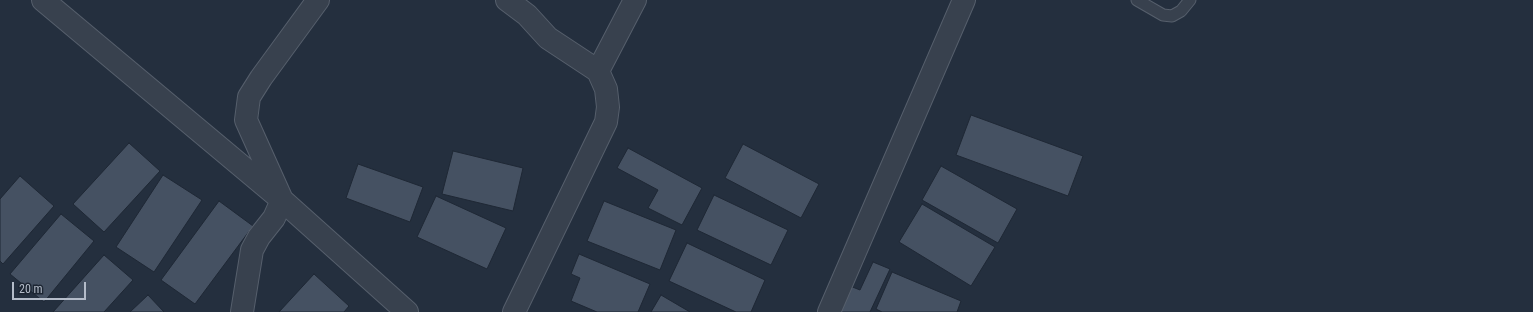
<!DOCTYPE html>
<style>
body{margin:0}
#map{position:relative;width:1533px;height:312px;overflow:hidden;background:#242f3e;font-family:"Roboto Condensed",sans-serif}
canvas{display:block}
.scale{position:absolute;left:12px;top:282px;width:74px;height:18px;box-sizing:border-box;border:2px solid #b4bcc9;border-top:0;padding-left:5px;font-size:12px;line-height:14px;white-space:nowrap;color:#b4bcc9;-webkit-text-stroke:3px #1d2633;paint-order:stroke}
</style>
<div id="map">
<canvas width="1533" height="312"></canvas>
<div class="scale">20 m</div>
</div>
<script>
const c = document.querySelector('canvas').getContext('2d');
c.lineJoin = 'round';
function fill(path, color) { c.fillStyle = color; c.fill(path, 'evenodd'); }
const shape = rows => new Path2D(rows.map(r => 'M' + r).join(''));
function strokePath(path, color, width, dash) { c.strokeStyle = color; c.lineWidth = width; c.lineCap = dash ? 'butt' : 'round'; c.setLineDash(dash || []); c.stroke(path); }
const building = shape([
 [971,115,1083,156,1068,196,956,155,971,115],
 [129,143,160,171,104,232,73,204,129,143],
 [743,144,819,184,801,218,725,178,743,144],
 [628,148,702,188,682,225,648,208,658,190,617,168,628,148],
 [453,151,523,168,513,211,442,194,453,151],
 [358,164,423,187,410,222,346,198,358,164],
 [941,166,1017,209,998,243,922,200,941,166],
 [163,175,202,200,154,272,116,247,163,175],
 [20,176,54,206,3,264,0,261,0,199,20,176],
 [714,195,788,230,771,265,697,230,714,195],
 [436,196,506,228,487,269,417,237,436,196],
 [219,201,253,226,195,304,161,280,219,201],
 [604,201,676,230,660,270,587,241,604,201],
 [922,204,995,247,971,286,899,242,922,204],
 [61,214,94,241,44,302,10,274,61,214],
 [687,243,765,280,751,312,736,312,669,281,687,243],
 [579,254,650,284,638,312,597,312,571,301,580,278,571,274,579,254],
 [104,255,133,280,104,312,53,312,104,255],
 [873,262,890,269,870,312,832,312,845,284,860,290,873,262],
 [892,272,961,301,957,312,882,312,876,309,892,272],
 [314,274,349,306,344,312,279,312,314,274],
 [148,295,164,312,130,312,148,295],
 [661,295,690,312,651,312,661,295]
]);
fill(building, '#455162');
strokePath(building, '#1f2835', 1);
const service = shape([
 [1137,0,1163,15,1172,16,1181,11,1190,0]
]);
const minor = shape([
 [43,0,282,200,407,312],
 [507,0,527,15,548,38,598,71,606,89,608,107,606,122,514,312],
 [598,71,635,0],
 [242,312,252,250,259,237,274,218,282,200,246,120,249,97,261,78,318,0],
 [829,312,964,0]
]);
strokePath(service, '#565f6c', 13);
strokePath(minor, '#565f6c', 24);
strokePath(service, '#38414e', 11);
strokePath(minor, '#38414e', 22);
</script>
